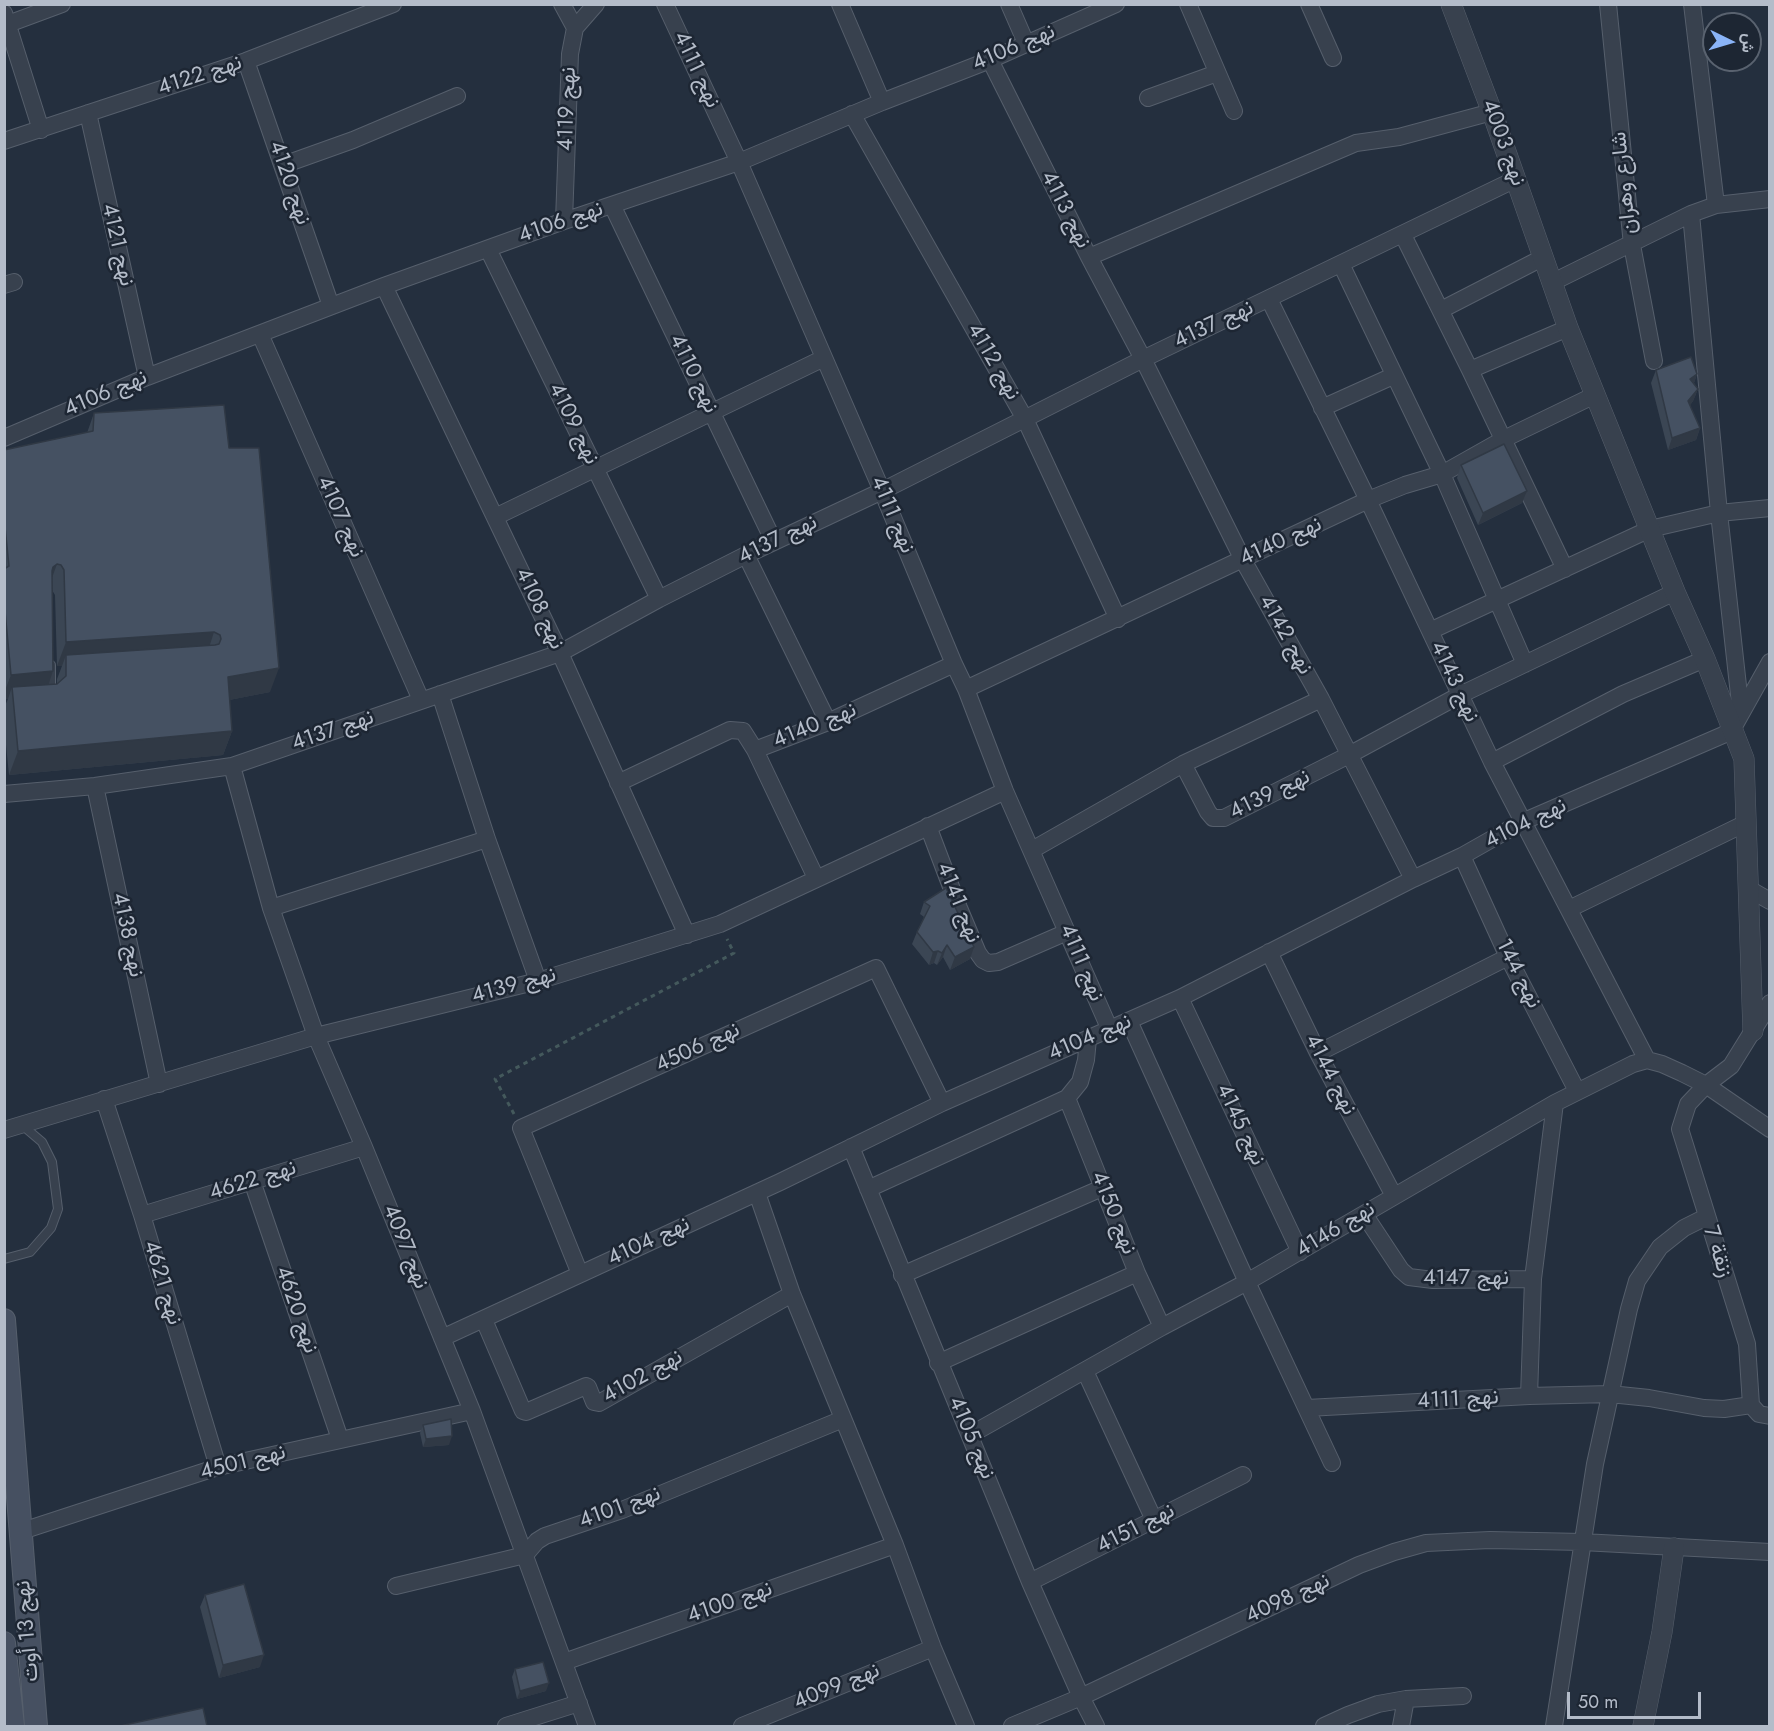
<!DOCTYPE html>
<meta charset="utf-8">
<style>
body{margin:0}
#map{position:relative;width:1774px;height:1731px;overflow:hidden;background:#242f3e;font-family:Jost,Vazirmatn,sans-serif}
canvas{display:block}
.frame{position:absolute;inset:0;border:6px solid #b4bcc9;pointer-events:none}
.north{position:absolute;left:1702px;top:12px;width:60px;height:60px;box-sizing:border-box;background:#1d2633;border:2px solid #59626f;border-radius:50%;rotate:95deg;font-size:16px;font-weight:700;line-height:24px;text-align:center;color:#b4bcc9}
.north::after{content:'';display:block;margin:auto;width:21px;height:27px;background:#8ab4f8;clip-path:polygon(50% 0,100% 100%,50% 72%,0 100%)}
.scale{position:absolute;left:1567px;top:1692px;width:134px;height:27px;box-sizing:border-box;border:3px solid #b4bcc9;border-top:0;padding-left:8px;font-size:18px;line-height:21px;white-space:nowrap;color:#b4bcc9;-webkit-text-stroke:4px #1d2633;paint-order:stroke}
</style>
<div id="map">
<canvas width="1774" height="1731"></canvas>
<div class="frame"></div>
<div class="north">ش</div>
<div class="scale">50 m</div>
</div>
<script>
const c = document.querySelector('canvas').getContext('2d');
c.lineJoin = 'round';
const shape = rows => new Path2D(rows.map(r => 'M' + r).join(''));
function strokePath(path, color, width, dash) { c.strokeStyle = color; c.lineWidth = width; c.lineCap = dash ? 'butt' : 'round'; c.setLineDash(dash || []); c.stroke(path); }
function fill(path, color) { c.fillStyle = color; c.fill(path, 'evenodd'); }
function label(font, color, halo, rows, align = 'center') {
  c.font = font + ' Jost,Vazirmatn,sans-serif'; c.lineWidth = 5; c.setLineDash([]); c.textBaseline = 'middle'; c.strokeStyle = halo; c.fillStyle = color; for (const [text, x, y, turn = 0] of rows) {
    c.save(); c.translate(x, y); c.rotate((+turn || 0) * Math.PI / 180); c.textAlign = isNaN(turn) ? turn : align; if (halo) c.strokeText(text, 0, 0); c.fillText(text, 0, 0); c.restore();
  }
}
const service = shape([
 [51,694,51,665],
 [4,1259,30,1252,51,1228,58,1209,52,1162,42,1142,22,1125]
]);
const minor = shape([
 [562,4,575,28],
 [665,4,739,162,882,491,954,664,966,689,1005,791,1110,1030],
 [840,4,882,102],
 [1009,4,1026,43],
 [1188,4,1234,111],
 [1309,4,1333,58],
 [1608,4,1632,245,1654,361],
 [1692,4,1716,205],
 [4,13,41,130],
 [8,24,62,4],
 [990,60,1089,257,1143,359,1243,560,1321,699,1413,879],
 [246,61,331,306],
 [1148,98,1217,73],
 [88,113,147,377],
 [852,114,1025,419,1118,619],
 [4,141,246,61,393,4],
 [283,165,353,140,457,96],
 [612,205,774,542],
 [1691,214,1719,513,1741,713],
 [564,221,570,54,575,28,596,4],
 [1403,235,1470,370,1565,569],
 [488,249,659,599],
 [1089,257,1356,143,1399,137,1492,112],
 [1341,264,1442,474,1525,664],
 [1553,282,1691,214,1716,205,1770,199],
 [4,285,14,282],
 [384,286,560,653,687,935],
 [1269,299,1368,500,1492,762,1647,1060],
 [1441,310,1544,257],
 [260,334,421,700],
 [1470,370,1568,328],
 [1322,408,1393,376],
 [4,438,147,377,384,286,564,221,739,162,882,102,990,60,1116,4],
 [495,517,824,358],
 [746,555,828,722],
 [1430,631,1650,529,1719,513,1770,508],
 [966,689,1368,500,1405,485,1442,474,1504,439,1595,395],
 [440,694,487,839,538,981],
 [755,750,816,878],
 [1492,762,1623,694,1705,659],
 [1183,764,1208,812,1213,818,1224,818,1349,755,1460,695,1675,592],
 [232,766,271,908,316,1036,364,1147,472,1411,587,1726],
 [618,783,730,730,743,731,755,750,828,722,954,664],
 [95,786,159,1084],
 [4,794,95,786,232,766,560,653,659,599,746,555,882,491,1143,359,1516,179],
 [928,826,959,908,978,953,983,960,989,963,998,962,1067,932],
 [1032,850,1183,764,1321,699],
 [1462,856,1508,957,1577,1091],
 [1749,889,1770,901],
 [271,908,487,839],
 [1569,909,1746,823],
 [1269,952,1318,1053,1394,1196],
 [1180,998,1300,1252],
 [1770,1003,1731,1066,1706,1085,1688,1104,1680,1129,1747,1344,1751,1405,1759,1414,1770,1416],
 [1129,1021,1247,1282,1332,1463],
 [1318,1053,1508,957],
 [1067,1098,1137,1273,1162,1327],
 [104,1099,142,1215,218,1467],
 [4,1130,316,1036,538,981,720,924,1005,791],
 [851,1147,1030,1582,1081,1697,1096,1726],
 [252,1181,340,1439],
 [868,1189,1067,1098,1080,1082,1086,1060,1088,1039],
 [757,1193,792,1294,895,1545,933,1648,966,1726],
 [1364,1214,1401,1270,1409,1277,1433,1280,1533,1279,1555,1103],
 [142,1215,364,1147],
 [580,1274,521,1128,876,968,942,1103],
 [902,1275,1102,1188],
 [484,1320,523,1411,526,1412,586,1386,588,1387,594,1402,599,1403,792,1294],
 [442,1338,780,1182,942,1103,1180,998,1413,879,1462,856,1522,822,1723,735,1733,728,1770,662],
 [938,1363,1137,1273],
 [1085,1371,1154,1520],
 [1529,1396,1533,1279],
 [1307,1408,1529,1396,1610,1394,1649,1398,1704,1408,1724,1409,1751,1405],
 [970,1435,1162,1327,1247,1282,1555,1103,1633,1064,1647,1060,1662,1064,1682,1073,1706,1085,1770,1129],
 [19,1532,218,1467,472,1411],
 [1030,1582,1243,1475],
 [396,1586,525,1555,537,1541,545,1536,622,1510,843,1419],
 [564,1662,895,1545],
 [506,1726,579,1703],
 [742,1726,933,1648],
 [1012,1726,1081,1697,1359,1565,1394,1552,1426,1543,1490,1540,1582,1542,1770,1552],
 [1324,1726,1348,1715,1378,1704,1406,1699,1463,1696],
 [1401,1726,1406,1699],
 [1554,1726,1595,1464,1629,1309,1637,1281,1660,1247,1684,1228,1706,1217]
]);
const tertiary = shape([
 [1451,4,1492,112,1568,328,1675,592,1705,659,1744,759,1753,1031],
 [1643,1726,1662,1632,1674,1548]
]);
const secondary = shape([
 [4,1320,36,1726],
 [4,1643,13,1726]
]);
strokePath(service, '#565f6c', 10);
strokePath(minor, '#565f6c', 18);
strokePath(tertiary, '#565f6c', 21);
strokePath(secondary, '#565f6c', 24);
strokePath(shape([
 [514,1114,495,1079,734,953,727,939]
]), '#44595c', 3, [4.5, 4.5]);
strokePath(service, '#38414e', 8);
strokePath(minor, '#38414e', 16);
strokePath(tertiary, '#38414e', 20);
strokePath(secondary, '#465061', 22);
fill(shape([
 [1656,370,1697,374,1694,383,1698,389,1693,401,1690,405,1700,428,1696,440,1668,450,1651,383],
 [94,413,229,448,270,692,229,700,232,731,223,755,9,775,4,725,4,708,8,699,4,699,4,450,87,433],
 [52,590,55,595,57,666,62,666,57,679,57,684,48,684,53,671],
 [1461,465,1527,491,1522,503,1478,525,1457,478],
 [946,888,970,959,950,970,943,957,937,965,934,963,929,965,912,944,917,932,924,917,920,914,924,902],
 [423,1425,449,1445,423,1447,420,1433],
 [205,1595,260,1667,219,1678,200,1607],
 [515,1669,546,1691,517,1699,512,1677]
]), '#3b4654');
fill(shape([
 [1697,374,1693,386,1690,379],
 [1698,389,1693,401,1684,413,1688,401],
 [1700,428,1696,440,1668,450,1672,438],
 [1527,491,1522,503,1478,525,1483,513],
 [57,564,48,589,53,567],
 [214,632,206,657,66,655,62,666,57,666,66,642],
 [279,668,270,692,219,702,228,677],
 [53,671,45,695,12,687,8,699,4,699,4,693,11,675],
 [232,731,223,755,9,775,18,751],
 [947,945,943,957,937,965,942,953],
 [974,947,970,959,950,970,955,957],
 [938,951,934,963,929,965,933,952],
 [452,1436,449,1445,423,1447,426,1439],
 [264,1655,260,1667,219,1678,223,1665],
 [549,1683,546,1691,517,1699,520,1691]
]), '#303945');
const building = shape([
 [1691,357,1697,374,1690,379,1698,389,1688,401,1700,428,1672,438,1656,370,1691,357],
 [224,405,229,448,259,448,279,668,228,677,232,731,18,751,12,687,57,684,66,676,66,655,215,645,219,644,221,639,220,635,214,632,66,642,64,570,61,565,57,564,53,567,52,571,53,671,11,675,4,600,4,569,9,566,4,517,4,450,93,431,94,413,224,405],
 [1504,444,1527,491,1483,513,1461,465,1504,444],
 [946,888,974,947,955,957,947,945,942,953,938,951,933,952,917,932,930,906,924,902,946,888],
 [451,1419,452,1436,426,1439,423,1425,451,1419],
 [244,1584,264,1655,223,1665,205,1595,244,1584],
 [543,1662,549,1683,520,1691,515,1669,543,1662],
 [203,1708,207,1726,120,1726,203,1708]
]);
fill(building, '#455162');
strokePath(building, '#303945', 1.5);
label('22px', '#b4bcc9', '#1d2633', [
 ["نهج 4106",1014,48,-23],
 ["نهج 4111",696,70,65],
 ["نهج 4122",200,76,-18],
 ["نهج 4119",568,109,-88],
 ["نهج 4003",1503,143,70],
 ["نهج 4120",289,183,71],
 ["شارع وهران",1625,183,-96],
 ["نهج 4113",1065,210,63],
 ["نهج 4106",561,223,-19],
 ["نهج 4121",117,245,77],
 ["نهج 4137",1214,325,-25],
 ["نهج 4112",993,362,60],
 ["نهج 4110",693,374,64],
 ["نهج 4106",106,394,-23],
 ["نهج 4109",573,424,64],
 ["نهج 4111",892,515,67],
 ["نهج 4107",340,517,66],
 ["نهج 4137",778,540,-26],
 ["نهج 4140",1281,542,-25],
 ["نهج 4108",539,609,65],
 ["نهج 4142",1285,635,61],
 ["نهج 4143",1454,682,65],
 ["نهج 4140",815,726,-22],
 ["نهج 4137",333,731,-19],
 ["نهج 4139",1270,795,-26],
 ["نهج 4104",1526,824,-26],
 ["نهج 4141",958,903,68],
 ["نهج 4138",127,935,78],
 ["نهج 4111",1081,963,67],
 ["نهج 144",1518,974,63],
 ["نهج 4139",514,986,-15],
 ["نهج 4104",1090,1038,-23],
 ["نهج 4506",698,1048,-25],
 ["نهج 4144",1330,1075,63],
 ["نهج 4145",1240,1125,65],
 ["نهج 4622",253,1181,-17],
 ["نهج 4150",1113,1213,68],
 ["نهج 4146",1336,1230,-31],
 ["نهج 4104",649,1242,-25],
 ["نهج 4097",405,1247,68],
 ["زنقة 7",1717,1252,72],
 ["نهج 4147",1466,1279],
 ["نهج 4621",162,1283,73],
 ["نهج 4620",296,1310,71],
 ["نهج 4102",643,1377,-29],
 ["نهج 4111",1458,1400,-3],
 ["نهج 4105",971,1438,67],
 ["نهج 4501",243,1463,-14],
 ["نهج 4101",620,1508,-20],
 ["نهج 4151",1136,1529,-27],
 ["نهج 4098",1288,1599,-25],
 ["نهج 4100",730,1603,-19],
 ["نهج 13 أوت",28,1631,-95],
 ["نهج 4099",837,1687,-22]
]);
</script>
